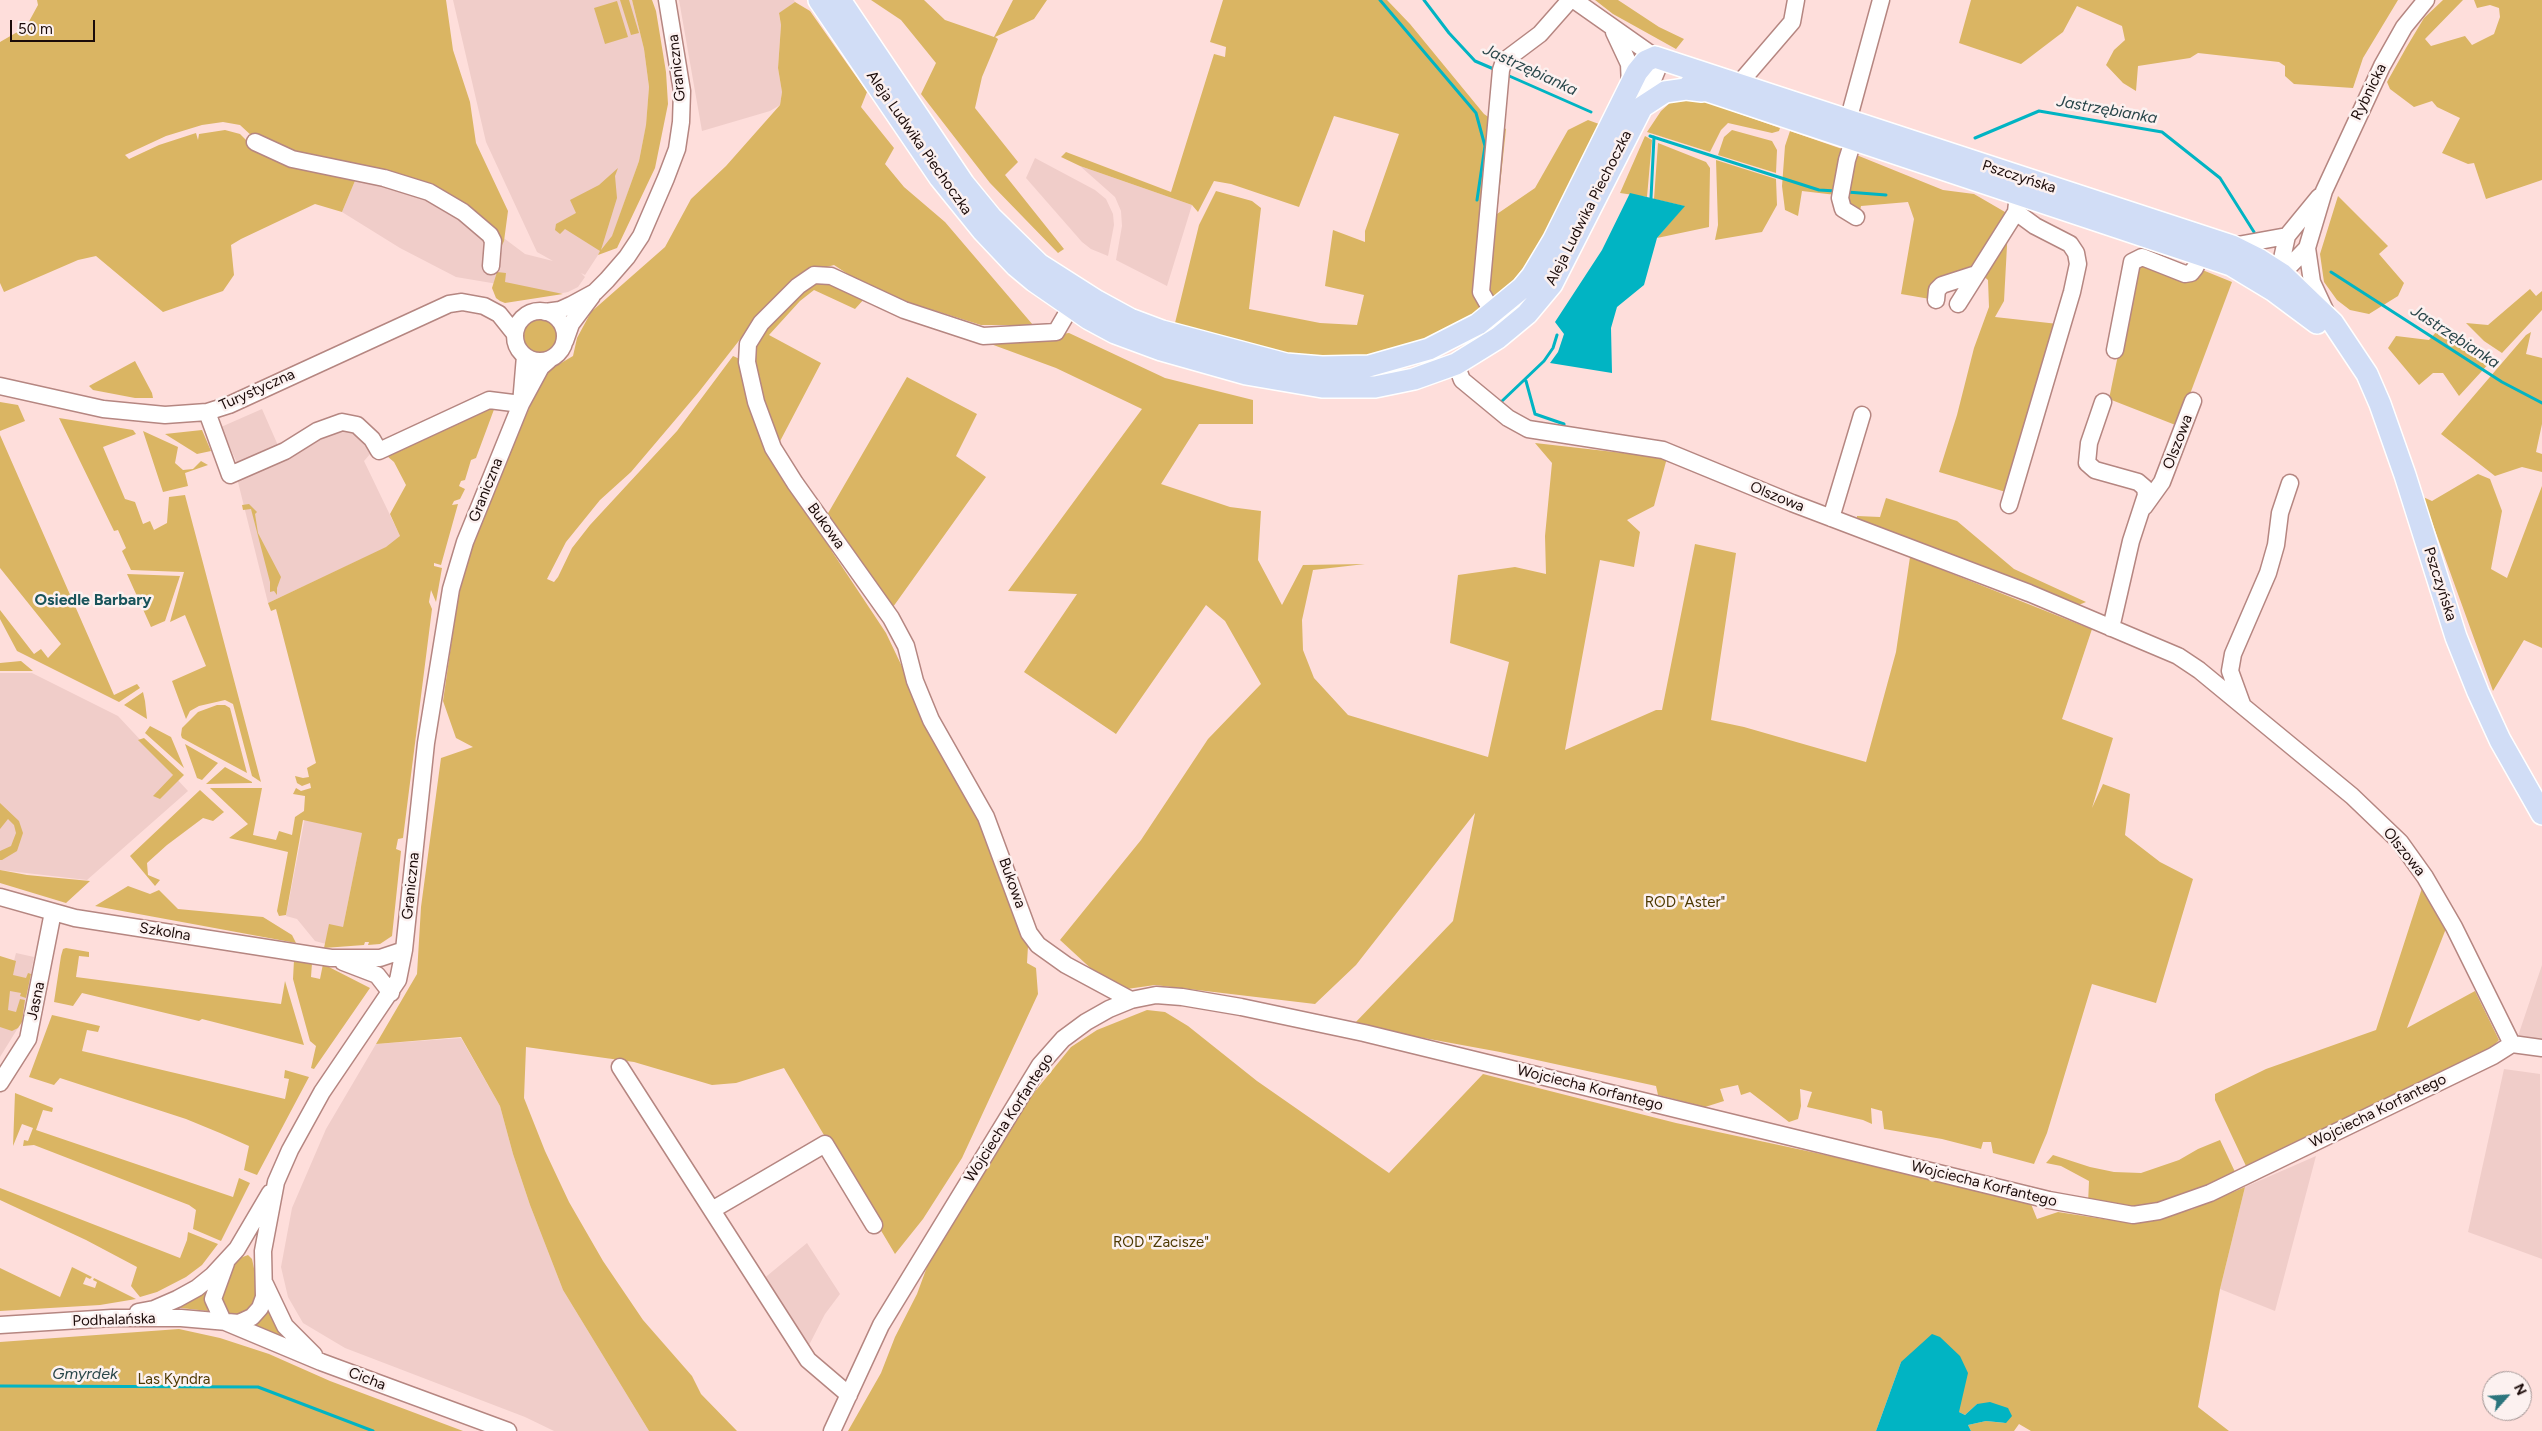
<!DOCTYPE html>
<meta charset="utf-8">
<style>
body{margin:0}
#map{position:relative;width:2542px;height:1431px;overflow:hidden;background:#fededb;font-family:Figtree,sans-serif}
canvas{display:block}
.north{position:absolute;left:2482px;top:1371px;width:50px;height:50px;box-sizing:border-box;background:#fcf1f0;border:1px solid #a29594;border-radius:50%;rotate:64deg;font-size:14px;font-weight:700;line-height:20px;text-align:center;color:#1b0b09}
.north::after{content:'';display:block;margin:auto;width:18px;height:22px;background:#2c757d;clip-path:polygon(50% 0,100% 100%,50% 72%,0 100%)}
.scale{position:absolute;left:10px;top:20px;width:85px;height:22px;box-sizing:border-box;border:2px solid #1b0b09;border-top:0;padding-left:6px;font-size:15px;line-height:18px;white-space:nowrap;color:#1b0b09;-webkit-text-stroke:4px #fcf1f0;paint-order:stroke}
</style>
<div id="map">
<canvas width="2542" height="1431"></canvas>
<div class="north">N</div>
<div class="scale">50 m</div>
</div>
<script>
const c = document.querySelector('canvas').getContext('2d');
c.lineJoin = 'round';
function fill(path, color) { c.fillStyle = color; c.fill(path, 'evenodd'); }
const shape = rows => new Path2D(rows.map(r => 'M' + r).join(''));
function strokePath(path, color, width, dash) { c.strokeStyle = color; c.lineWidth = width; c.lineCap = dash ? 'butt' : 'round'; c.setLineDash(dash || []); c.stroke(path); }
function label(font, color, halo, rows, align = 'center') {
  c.font = font + ' Figtree,sans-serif'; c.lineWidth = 5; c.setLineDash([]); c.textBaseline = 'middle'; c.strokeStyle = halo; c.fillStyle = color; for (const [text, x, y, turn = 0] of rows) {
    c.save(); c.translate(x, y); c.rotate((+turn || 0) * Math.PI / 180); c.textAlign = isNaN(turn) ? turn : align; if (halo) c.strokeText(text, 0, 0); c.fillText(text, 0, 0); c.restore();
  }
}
fill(shape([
 [453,0,632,0,644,49,649,87,646,126,639,161,610,243,600,252,585,275,581,273,585,277,578,287,568,292,557,294,456,277,400,248,342,212,360,169,453,200,525,254,553,261,537,252,486,142],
 [679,0,794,0,795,2,779,14,781,25,778,68,782,92,780,105,770,111,702,131],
 [1035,158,1095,190,1106,199,1113,214,1114,225,1108,256,1091,249,1082,242,1026,178],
 [1080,166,1192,205,1167,286,1116,260,1122,226,1121,211,1115,197],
 [262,409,280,450,237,463,221,427],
 [337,426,366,437,371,453,364,461,402,540,268,603,237,478],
 [0,673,32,673,118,716,188,791,87,880,0,870],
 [305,817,363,829,343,927,326,944,315,941,297,919,286,916],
 [16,953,34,957,21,1023,0,1057,0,1015],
 [2542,965,2542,1041,2518,1036],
 [461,1038,500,1106,513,1154,530,1205,563,1290,649,1431,554,1431,525,1417,345,1348,303,1323,288,1297,281,1267,292,1208,326,1129,376,1044],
 [2504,1069,2540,1074,2542,1259,2468,1232],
 [2316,1156,2275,1311,2220,1289,2245,1187],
 [807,1243,840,1294,825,1314,807,1349,762,1280]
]), '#f0cdc9');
fill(shape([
 [37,0,446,0,453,50,470,102,476,143,508,211,504,241,496,258,479,218,450,194,426,185,329,164,253,137,240,125,223,122,202,125,166,136,125,155,129,159,159,145,196,133,198,140,199,134,225,130,240,134,248,142,357,176,342,212,315,204,241,239,231,245,234,275,223,291,163,312,96,256,78,260,4,292,0,283,0,42,26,27,38,5],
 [620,0,629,0,639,33,631,35],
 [632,0,652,0,656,11,666,72,668,104,655,168,617,248,598,255,600,251,565,229,560,234,555,230,556,224,576,213,570,200,599,185,618,168,615,176,617,198,601,250,612,236,639,161,646,125,649,87,644,49],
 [871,0,924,0,945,20,994,37,1013,0,1047,0,1034,19,995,37,998,39,982,77,975,108,1018,162,1005,175,1064,249,1058,253,990,183,921,94,936,63,901,20],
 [1223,0,1387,0,1410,24,1484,114,1506,129,1497,214,1535,188,1568,130,1588,120,1599,124,1537,250,1495,304,1438,338,1366,362,1338,361,1265,350,1191,330,1175,323,1199,225,1216,191,1252,201,1261,208,1249,309,1320,323,1357,325,1364,295,1325,286,1333,230,1365,242,1365,231,1399,134,1334,116,1299,207,1231,184,1214,181,1198,212,1192,205,1080,166,1061,157,1066,152,1171,192,1214,54,1225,57,1226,47,1210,42],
 [1595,0,1618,0,1659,27,1684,39,1676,49,1613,14],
 [1971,0,2398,0,2363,58,2353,88,2294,84,2285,76,2285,66,2279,62,2198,53,2190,58,2138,66,2136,91,2123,83,2106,65,2114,50,2125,40,2122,26,2077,6,2063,32,2021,64,1959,43],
 [2443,0,2463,0,2425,39,2431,46,2465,36,2472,45,2494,34,2500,17,2499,8,2490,5,2477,8,2474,0,2542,0,2542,180,2486,199,2474,163,2468,164,2442,153,2460,118,2437,107,2432,101,2414,107,2390,89,2387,82,2406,48,2424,18],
 [617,1,628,37,605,44,594,8],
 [795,2,810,11,867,92,861,107,894,148,885,164,904,187,945,222,1033,325,981,325,875,292,834,265,816,270,763,310,698,393,631,472,600,500,566,542,547,579,554,582,558,577,572,548,590,525,677,431,733,356,742,360,760,429,833,553,886,633,938,742,976,813,1009,889,1028,946,1027,963,1036,968,1038,994,962,1158,923,1219,895,1254,784,1068,736,1083,712,1085,634,1062,526,1047,524,1098,545,1151,569,1202,603,1261,643,1320,692,1376,701,1394,737,1431,649,1431,563,1290,530,1205,513,1154,500,1106,461,1037,376,1044,417,974,421,907,441,758,473,747,456,738,443,701,459,590,468,555,488,506,544,373,573,356,577,338,591,312,665,247,691,199,726,166,780,105,782,92,778,68,781,25,779,13],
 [1682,98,1703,101,1780,128,1779,131,1772,133,1728,123,1721,130,1710,152,1647,132,1661,111,1672,101],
 [1732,130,1772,141,1777,150,1776,173,1718,155,1724,137],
 [1790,131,1845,150,1836,195,1802,191,1798,216,1785,210,1782,186,1785,146],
 [1645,136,1652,140,1647,197,1620,193],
 [1658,143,1706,162,1710,168,1709,227,1657,238,1684,206,1654,199],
 [1854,154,1943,190,1974,194,2005,212,2005,220,1972,271,1930,299,1901,294,1914,219,1908,202,1861,206,1859,215,1847,201],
 [1716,160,1776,179,1777,205,1762,232,1715,240,1718,225],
 [2338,196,2388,246,2379,254,2404,283,2398,296,2369,314,2350,310,2337,300,2324,282,2320,254],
 [2008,227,2004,301,1995,317,2058,324,2009,493,1939,472,1957,415,1974,348,1989,307,1988,280,1982,275],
 [2140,263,2200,269,2232,282,2178,426,2109,399,2135,272],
 [497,272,506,273,505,282,563,294,505,303,500,301,496,298,492,288],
 [815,279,829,279,865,298,855,309,814,290,800,301,769,335,821,363,777,447,759,401,753,350,779,309],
 [2530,289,2536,296,2542,291,2542,310,2502,353,2484,341,2466,323,2488,325],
 '524 336a18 18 0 1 1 36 0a18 18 0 1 1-36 0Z',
 [2439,322,2492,360,2459,396,2443,373,2433,373,2419,385,2388,348,2396,336,2429,340,2437,331],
 [2531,332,2526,354,2542,358,2542,424,2536,452,2542,454,2542,472,2522,467,2495,476,2441,434,2526,335],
 [1069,333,1165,378,1253,400,1253,424,1199,424,1161,484,1230,507,1261,511,1258,560,1282,605,1303,565,1365,564,1313,570,1302,620,1303,650,1314,678,1348,715,1488,757,1509,662,1450,643,1458,575,1515,567,1546,574,1545,536,1552,463,1535,443,1667,458,1654,506,1627,520,1640,532,1634,567,1600,560,1565,750,1656,710,1662,710,1695,544,1736,553,1711,720,1744,727,1866,762,1896,652,1910,557,2091,629,2093,626,2062,719,2113,738,2092,808,2103,784,2130,794,2125,835,2160,862,2193,879,2156,1003,2092,984,2047,1133,2034,1164,1993,1153,1991,1142,1983,1142,1981,1149,1942,1139,1884,1129,1882,1111,1871,1108,1872,1124,1863,1120,1807,1107,1812,1092,1800,1089,1801,1106,1798,1119,1789,1122,1750,1092,1741,1095,1738,1085,1720,1089,1724,1101,1705,1107,1658,1095,1656,1086,1500,1052,1353,1025,1453,921,1475,813,1356,965,1315,1004,1155,985,1127,989,1098,975,1060,940,1141,840,1208,739,1261,684,1225,621,1206,605,1116,734,1024,672,1077,594,1008,591,1142,409,1056,368,988,343],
 [135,361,152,393,153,398,135,398,93,390,89,386],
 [907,377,977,414,956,456,986,477,893,607,827,515],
 [0,402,18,405,25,421,0,431],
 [496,404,476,458,471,460,465,480,461,481,459,486,465,489,460,499,454,501,452,505,458,504,441,565,434,563,434,566,442,568,436,602,431,590,429,602,432,609,403,838,398,839,396,849,401,851,392,936,380,944,368,945,369,942,365,942,364,945,324,948,329,924,343,927,362,833,303,820,286,915,279,916,277,911,288,852,229,838,248,824,210,788,262,788,253,835,276,840,279,831,292,835,295,817,304,811,305,796,293,794,296,788,301,791,311,788,310,783,302,786,297,783,295,776,303,778,309,777,307,768,316,763,276,609,271,611,268,603,386,547,400,536,390,514,406,485,394,462,387,456],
 [59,418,133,430,136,434,103,447,125,499,135,502,143,524,150,521,154,530,167,523,169,497,185,495,261,782,252,776,233,704,225,700,199,706,190,711,186,719,172,681,206,666,185,615,170,622,184,572,131,570,122,551,126,548,118,530,114,531],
 [202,430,211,451,197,454,165,434],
 [143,431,178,447,175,463,183,470,193,469,201,461,208,465,185,473,188,486,163,492],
 [0,435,114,695,137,684,140,688,119,702,17,651,0,619,0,610,34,654,41,649,48,658,61,644,0,568],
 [2478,474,2490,479,2502,511,2491,569,2507,578,2542,486,2542,648,2524,640,2493,691,2423,497,2432,501],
 [1886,498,1957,521,2014,569,2086,602,2076,606,1857,524,1857,516,1880,517],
 [249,504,257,512,255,514,258,533,281,577,277,588,277,595,274,591,270,592,270,582,251,509,243,510,242,505],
 [127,574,180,576,165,621,151,627],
 [21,661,33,671,0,671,0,663],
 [143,692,145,701,147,719,124,705],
 [217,705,225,705,230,708,247,773,182,738,181,735,182,728,198,712],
 [150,726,171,737,184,768,145,733],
 [144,738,184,775,160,799,153,796,173,775,138,740],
 [185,744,218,763,202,780,197,778],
 [225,767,252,782,252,783,206,784],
 [200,790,224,812,213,821,203,818,167,845,147,863,148,875,160,880,155,886,130,856],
 [0,803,19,821,23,833,17,851,2,860,0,860,0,851,11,846,16,833,14,825,8,819,0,829],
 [0,870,27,875,90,881,66,903,0,883],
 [128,886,150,894,159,890,178,909,263,917,292,935,296,943,95,906],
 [2422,888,2447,926,2407,1028,2475,991,2499,1040,2485,1055,2246,1166,2215,1100,2215,1094,2266,1069,2376,1030],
 [66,948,89,952,89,957,79,956,76,977,281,1004,285,981,304,1045,202,1019,199,1021,82,993,73,1006,54,1002,61,956,63,949],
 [0,956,16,961,13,975,26,978,28,973,31,974,26,998,20,996,21,993,10,991,8,1010,16,1012,20,999,25,1000,22,1022,18,1028,12,1031,0,1027],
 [294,960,312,963,311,977,320,979,323,964,370,988,314,1069,311,1068,316,1046,310,1041,293,979],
 [1147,1010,1165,1012,1188,1026,1257,1081,1389,1173,1483,1074,1676,1123,1877,1166,2031,1204,2037,1219,2058,1212,2110,1220,2162,1217,2193,1209,2245,1187,2220,1289,2198,1407,2229,1431,2031,1431,2019,1424,2014,1431,1971,1431,1968,1425,1986,1421,2005,1423,1977,1404,1965,1415,1959,1412,1901,1362,1876,1431,848,1431,881,1373,895,1337,917,1294,931,1256,1020,1110,1071,1047,1097,1030],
 [52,1015,100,1026,98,1032,87,1030,82,1051,285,1099,289,1079,284,1078,285,1070,309,1077,257,1175,244,1170,249,1146,220,1133,186,1119,60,1078,54,1085,29,1077],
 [15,1093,53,1108,52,1112,43,1110,36,1130,233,1197,239,1178,250,1183,221,1241,193,1229,196,1210,189,1205,34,1145,23,1146,24,1140,28,1141,33,1128,22,1124,13,1146],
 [2220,1140,2236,1174,2184,1198,2137,1211,2088,1204,2089,1181,2061,1166,2046,1163,2053,1155,2090,1167,2114,1172,2141,1173,2179,1160,2198,1149],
 [0,1188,180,1258,187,1240,188,1232,218,1244,202,1265,186,1277,157,1292,140,1297,131,1286,137,1267,86,1240,0,1200],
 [248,1255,252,1259,256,1278,257,1296,254,1306,237,1316,225,1313,220,1293,231,1269,240,1258],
 [72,1267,92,1277,90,1279,86,1277,83,1284,95,1288,97,1282,93,1280,94,1278,136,1299,100,1305,0,1311,0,1268,60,1297],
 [208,1285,206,1302,208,1311,172,1307],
 [268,1306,285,1338,252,1325],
 [179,1329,220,1338,269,1354,330,1381,463,1431,0,1431,0,1342]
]), '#dab563');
fill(shape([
 [1630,193,1685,206,1657,238,1644,285,1617,307,1611,328,1612,373,1550,363,1558,352,1564,334,1555,322,1602,250],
 [1932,1334,1940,1337,1960,1356,1968,1373,1959,1412,1965,1415,1977,1404,1990,1402,2008,1408,2012,1416,2006,1423,1986,1421,1968,1425,1971,1431,1876,1431,1901,1362]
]), '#01b4c3');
strokePath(shape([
 [1380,0,1476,113,1485,146,1477,200],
 [1424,0,1449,33,1475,61,1496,70],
 [1507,75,1591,112],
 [1650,136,1819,190,1836,191],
 [1975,138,2039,111,2162,132,2220,178,2254,232],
 [1847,192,1886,195],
 [1651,198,1654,137],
 [2331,272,2502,382,2542,403],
 [1526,381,1535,414,1564,424,1564,428],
 [1501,402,1544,361,1553,348,1557,335],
 [0,1386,258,1387,373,1431]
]), '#01b4c3', 3);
const minor = shape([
 [1574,0,1655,57,1657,70,1642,107],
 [1614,32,1629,64,1630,86],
 [1741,86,1743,79,1792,22,1796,0],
 [1848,121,1881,0],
 [1853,141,1847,160,1840,198,1843,209,1856,217],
 [255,142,292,159,384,178,429,192,463,212,490,235,493,241,491,266],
 [2232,246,2287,236],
 [2307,248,2312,282,2325,310],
 [2272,275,2282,274,2307,248,2324,191,2382,66,2404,27,2426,0],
 [2283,280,2281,263,2287,236,2319,197],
 [1936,300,1937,290,1942,285,1976,274],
 [1958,304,2016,212],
 [1070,308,1056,332,983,336,904,310,831,276,814,275,798,286,761,323,748,344,747,362,756,402,773,448,795,483,891,618,906,646,915,681,931,720,986,817,1029,933,1038,945,1066,965,1131,1000],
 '515 336a25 25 0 1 1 50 0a25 25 0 1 1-50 0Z',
 [545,312,560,310,571,305,595,292,607,280,627,257,641,236,666,178,677,149,681,122,682,91,667,0],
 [1493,313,1481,292,1501,70,1504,61,1540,34,1570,0],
 [565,341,571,324,592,296],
 [2115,350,2132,262,2142,257,2185,274,2191,273,2195,268,2202,254],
 [1456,364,1462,380,1508,418,1528,429,1663,450,1792,503,2029,593,2178,656,2199,670,2352,796,2400,842,2425,877,2454,927,2512,1044],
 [0,386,103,409,165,415,207,412,229,405,449,304,462,302,484,306,499,314,515,334],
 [2103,402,2089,443,2087,463,2095,470,2138,482,2145,488,2146,495,2131,541,2111,628],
 [207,412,230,475,285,451,317,431,342,422,357,425,372,439,379,451,489,400,521,404,525,356],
 [2009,505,2072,292,2078,264,2076,253,2070,244,2035,226,2016,212,2018,194],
 [2144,507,2162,482,2193,401],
 [1831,518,1862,415],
 [2242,704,2230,671,2233,654,2268,573,2276,545,2280,513,2290,483],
 [0,897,75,918,331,958,380,958,404,950],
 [343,962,377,975,391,993],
 [620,1067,808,1360,849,1395],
 [0,1083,28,1039,53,912],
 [712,1210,825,1144,874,1225],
 [226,1263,213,1299,223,1321,321,1362,508,1431],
 [265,1284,285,1326,314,1355],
 [138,1312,154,1309,177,1299,197,1288,213,1275,237,1249,270,1193],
 [0,1325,112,1318,181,1318,239,1323,252,1317,260,1308,264,1297,263,1251,276,1182,290,1150,322,1092,398,980,404,950,426,743,451,589,465,542,521,404,541,367,549,360],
 [832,1431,881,1325,1040,1065,1063,1039,1086,1022,1109,1009,1131,1000,1156,995,1182,997,1241,1007,1364,1033,2049,1200,2133,1215,2159,1211,2210,1193,2493,1056,2512,1044,2542,1048]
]);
const major = shape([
 [819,0,940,178,982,230,1016,266,1034,281,1089,319,1115,333,1161,350,1246,374,1322,387,1375,387,1414,379,1456,364,1498,338,1527,314,1552,284,1642,107,1665,92,1686,89,1702,91],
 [840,0,964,184,991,217,1039,264,1097,301,1130,319,1162,331,1286,364,1322,367,1369,366,1429,349,1478,324,1522,288,1532,276,1553,241,1637,72,1646,61,1655,57],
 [1655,57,2232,246,2260,260,2282,274,2333,323,2367,374,2380,404,2405,475,2456,637,2478,692,2500,740,2542,814],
 [1690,85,2231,265,2274,291,2317,323]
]);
strokePath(minor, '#b58681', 19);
strokePath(major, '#fff', 24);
strokePath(minor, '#fff', 16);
strokePath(major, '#d1ddf6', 21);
label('15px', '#1b0b09', '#fcf1f0', [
 ["Graniczna",677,68,-96],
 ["Rybnicka",2369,92,-64],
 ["Aleja Ludwika Piechoczka",919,143,55],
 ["Pszczyńska",2019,177,18],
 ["Aleja Ludwika Piechoczka",1589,208,-63],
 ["Turystyczna",257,390,-24],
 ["Olszowa",2178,442,-69],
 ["Graniczna",486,490,-68],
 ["Olszowa",1777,497,22],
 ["Bukowa",826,526,54],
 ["Pszczyńska",2440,584,72],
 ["Olszowa",2404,852,51],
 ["Bukowa",1012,883,70],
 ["Graniczna",411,886,-84],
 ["Szkolna",165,932,9],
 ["Jasna",36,1001,-78],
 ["Wojciecha Korfantego",1590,1088,14],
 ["Wojciecha Korfantego",2378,1111,-26],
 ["Wojciecha Korfantego",1009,1118,-57],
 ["Wojciecha Korfantego",1984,1184,14],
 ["Podhalańska",114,1320,-2],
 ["Cicha",367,1379,21]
]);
label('15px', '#4d3902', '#fcf1f0', [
 ["ROD \"Aster\"",1685,903],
 ["ROD \"Zacisze\"",1161,1243],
 ["Las Kyndra",174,1380]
]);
label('italic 16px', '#29464a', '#fcf1f0', [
 ["Jastrzębianka",1530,70,25],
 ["Jastrzębianka",2107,110,10],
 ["Jastrzębianka",2455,337,33],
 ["Gmyrdek",85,1374]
]);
label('bold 16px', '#18535a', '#fcf1f0', [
 ["Osiedle Barbary",93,600]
]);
</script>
